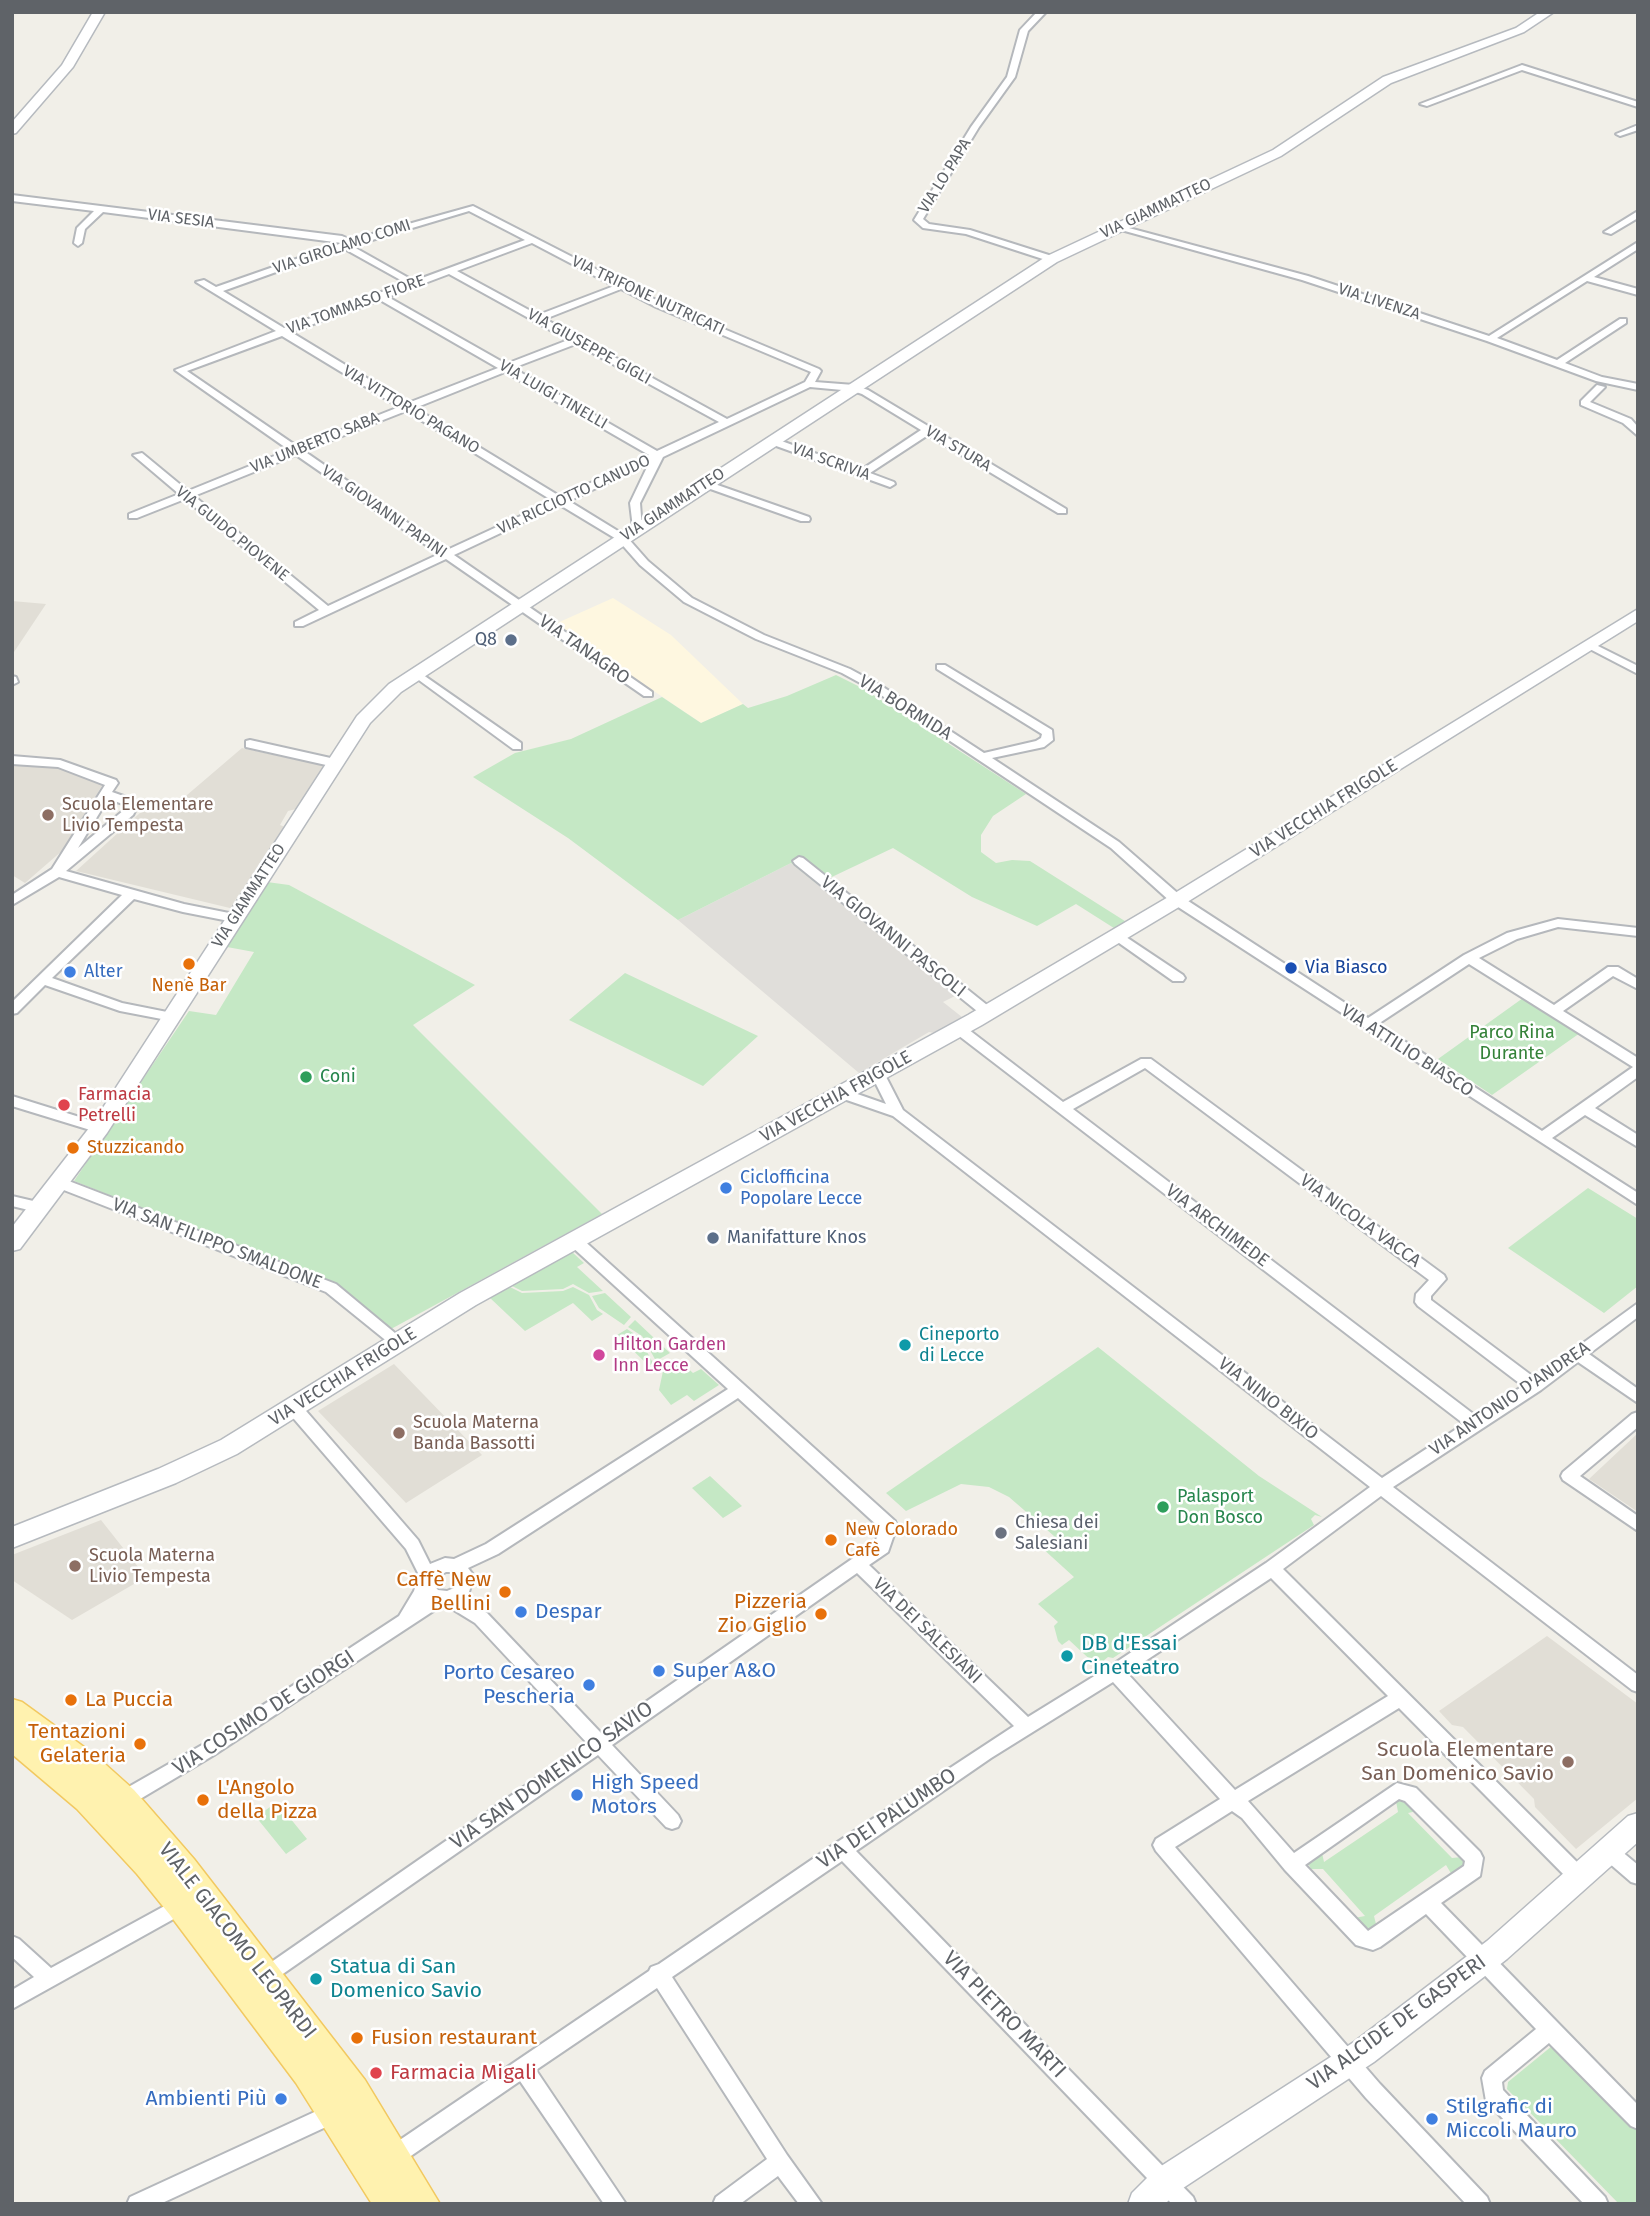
<!DOCTYPE html>
<meta charset="utf-8">
<style>
body{margin:0}
#map{position:relative;width:1650px;height:2216px;overflow:hidden;background:#f1efe8;font-family:"Fira Sans",sans-serif}
canvas{display:block}
.frame{position:absolute;inset:0;border:14px solid #5f6368;pointer-events:none}
</style>
<div id="map">
<canvas width="1650" height="2216"></canvas>
<div class="frame"></div>
</div>
<script>
const c = document.querySelector('canvas').getContext('2d');
c.lineJoin = 'round';
function fill(path, color) { c.fillStyle = color; c.fill(path, 'evenodd'); }
const shape = rows => new Path2D(rows.map(r => 'M' + r).join(''));
function strokePath(path, color, width, dash) { c.strokeStyle = color; c.lineWidth = width; c.lineCap = dash ? 'butt' : 'round'; c.setLineDash(dash || []); c.stroke(path); }
function label(font, color, halo, rows, align = 'center') {
  c.font = font + ' "Fira Sans",sans-serif'; c.lineWidth = 5; c.setLineDash([]); c.textBaseline = 'middle'; c.strokeStyle = halo; c.fillStyle = color; for (const [text, x, y, turn = 0] of rows) {
    c.save(); c.translate(x, y); c.rotate((+turn || 0) * Math.PI / 180); c.textAlign = isNaN(turn) ? turn : align; if (halo) c.strokeText(text, 0, 0); c.fillText(text, 0, 0); c.restore();
  }
}
fill(shape([
 [613,598,671,635,743,704,701,723,555,624]
]), '#fef7e0');
fill(shape([
 [791,863,955,996,943,1002,962,1017,934,1033,929,1032,859,1073,678,920]
]), '#e0deda');
fill(shape([
 [12,601,46,604,12,655],
 [242,748,325,766,296,809,288,811,280,825,285,827,243,895,239,894,234,902,238,904,234,909,76,871,152,802,173,807],
 [12,764,60,768,103,784,63,850,25,883,12,875],
 [394,1364,482,1455,406,1503,318,1411],
 [1638,1433,1638,1512,1589,1479],
 [101,1520,146,1577,72,1620,12,1580,12,1555],
 [1547,1636,1638,1704,1638,1798,1576,1849,1535,1807,1534,1799,1463,1727,1452,1725,1439,1711]
]), '#e1ded6');
fill(shape([
 [836,675,864,689,1026,794,993,816,981,835,981,852,996,863,1012,860,1030,861,1128,923,1117,930,1076,904,1037,926,972,897,893,848,817,884,791,863,678,920,568,838,473,777,515,753,571,739,662,697,701,723,743,704,748,708,787,696],
 [267,882,289,885,475,985,413,1025,602,1214,391,1329,328,1282,74,1181,189,1011,216,1015,254,952,227,947],
 [625,973,758,1036,703,1086,569,1020],
 [1523,998,1580,1033,1492,1095,1438,1059],
 [1588,1188,1638,1219,1638,1286,1604,1313,1508,1248],
 [572,1252,584,1263,577,1267,603,1291,589,1293,573,1284,563,1289,522,1291,510,1285],
 [508,1286,522,1293,563,1291,573,1287,589,1295,597,1310,603,1314,592,1321,573,1303,525,1331,489,1297],
 [605,1293,631,1317,624,1325,599,1308,592,1296],
 [635,1320,670,1353,656,1361,642,1336,628,1327],
 [627,1329,639,1337,653,1363,649,1366,617,1335],
 [1098,1347,1259,1476,1322,1517,1315,1515,1311,1519,1314,1525,1113,1658,1108,1657,1097,1666,1069,1640,1062,1645,1058,1641,1054,1626,1058,1622,1038,1604,1074,1577,1041,1547,1054,1536,1009,1497,989,1487,961,1484,906,1511,886,1493],
 [679,1360,693,1373,701,1369,719,1385,694,1401,687,1395,671,1405,659,1390,663,1371],
 [710,1476,742,1506,723,1518,692,1488],
 [1401,1798,1405,1799,1417,1811,1408,1813,1452,1858,1462,1857,1466,1862,1464,1866,1452,1875,1446,1865,1374,1916,1377,1928,1366,1930,1354,1918,1365,1916,1323,1869,1311,1869,1308,1863,1322,1853,1324,1862,1398,1812,1396,1801],
 [277,1802,307,1839,286,1854,256,1817],
 [1552,2046,1555,2046,1638,2127,1638,2204,1619,2204,1507,2089,1508,2082]
]), '#c5e8c5');
const street = shape([
 [1037,12,1046,12,1028,31,1015,77,979,127,923,219,929,224,970,230,1055,257,1057,259,1052,262,966,234,923,228,914,220,971,127,1007,77,1020,30,1037,12],
 [1522,65,1638,102,1638,107,1522,70,1427,106,1420,104,1522,65],
 [1638,125,1638,130,1620,136,1616,134,1638,125],
 [12,195,342,236,351,240,473,206,662,303,819,369,821,371,815,382,854,385,868,390,1066,509,1066,513,1058,513,928,435,870,473,894,482,895,484,890,487,768,443,768,439,776,439,861,470,921,430,862,394,853,391,810,387,663,457,640,503,642,530,638,531,633,528,630,503,649,463,569,501,626,536,648,561,692,598,764,635,850,669,883,687,984,753,1036,741,1041,738,1042,734,937,669,937,665,945,665,1052,730,1053,740,1044,747,992,758,1119,842,1182,897,1368,1018,1464,955,1507,933,1558,919,1638,928,1638,936,1558,927,1517,939,1479,958,1554,1005,1608,967,1618,967,1638,979,1638,989,1613,976,1563,1011,1638,1058,1638,1077,1595,1108,1638,1135,1638,1147,1585,1115,1552,1138,1638,1193,1638,1205,1172,903,1111,848,875,691,842,673,756,639,684,602,640,565,618,540,560,505,454,555,652,692,652,696,644,696,446,559,303,626,295,626,295,622,319,610,185,499,137,518,129,518,129,514,179,494,133,455,142,453,188,491,289,450,175,370,276,331,196,282,204,280,216,287,342,243,103,212,85,229,82,243,78,246,74,243,77,228,94,211,12,201,12,195],
 [469,211,525,240,414,281,352,246,469,211],
 [532,243,614,286,538,315,457,271,532,243],
 [343,248,406,283,284,328,223,291,343,248],
 [449,274,534,321,568,340,506,364,388,297,449,274],
 [621,289,656,307,811,372,805,382,727,419,545,319,621,289],
 [380,300,498,368,408,403,291,332,380,300],
 [282,336,399,407,298,447,187,371,282,336],
 [576,344,719,422,657,451,513,368,576,344],
 [505,372,649,455,561,497,415,408,505,372],
 [406,411,553,501,447,550,304,451,406,411],
 [296,455,439,554,328,606,194,496,296,455],
 [1469,964,1633,1067,1542,1131,1378,1024,1469,964],
 [1638,211,1638,218,1611,234,1604,232,1638,211],
 [1114,224,1308,276,1489,336,1638,242,1638,249,1594,277,1638,289,1638,295,1587,281,1497,338,1557,360,1620,319,1626,319,1626,323,1565,363,1602,377,1638,384,1638,390,1596,381,1487,341,1302,280,1114,228,1114,224],
 [1597,385,1605,387,1590,402,1631,419,1638,427,1638,436,1623,423,1581,405,1581,401,1597,385],
 [706,481,809,517,810,519,809,521,801,521,702,486,701,484,706,481],
 [1590,642,1638,666,1638,674,1586,647,1586,643,1590,642],
 [416,670,521,743,521,749,513,749,412,675,412,671,416,670],
 [12,676,16,677,18,682,12,685,12,676],
 [250,740,335,759,341,763,335,767,246,747,246,741,250,740],
 [12,756,60,760,116,780,118,783,112,792,132,799,137,807,133,815,66,871,184,904,239,915,240,918,234,922,183,912,134,899,52,978,122,1003,177,1014,179,1017,177,1020,172,1021,120,1011,45,985,17,1013,12,1014,12,1002,122,895,59,877,12,905,12,895,52,869,105,785,58,767,12,764,12,756],
 [108,799,123,804,124,810,78,848,108,799],
 [799,857,803,858,992,1009,994,1012,992,1015,982,1015,795,864,793,861,799,857],
 [1117,931,1183,975,1185,978,1183,981,1173,981,1112,938,1111,935,1112,932,1117,931],
 [959,1025,964,1026,1063,1102,1141,1059,1151,1059,1444,1275,1446,1279,1431,1296,1431,1300,1535,1378,1638,1303,1638,1317,1589,1354,1638,1389,1638,1403,1578,1362,1541,1390,1393,1487,1638,1675,1638,1692,1632,1690,1381,1496,1283,1569,1586,1871,1588,1877,1586,1883,1579,1885,1572,1883,1399,1708,1248,1801,1294,1853,1397,1783,1416,1788,1480,1852,1483,1858,1480,1876,1441,1903,1638,2105,1638,2129,1631,2126,1549,2043,1502,2082,1503,2090,1605,2197,1608,2204,1584,2204,1486,2101,1482,2078,1485,2071,1536,2029,1426,1914,1380,1947,1373,1950,1356,1945,1285,1870,1242,1818,1232,1811,1175,1847,1380,2084,1487,2197,1490,2204,1466,2204,1366,2098,1156,1851,1153,1845,1156,1839,1220,1799,1113,1682,991,1758,856,1851,1193,2197,1196,2204,1172,2204,842,1861,672,1977,787,2155,822,2204,799,2204,778,2176,740,2204,713,2204,716,2197,767,2159,657,1988,536,2070,626,2204,604,2204,520,2081,402,2162,395,2165,388,2162,385,2155,388,2148,649,1971,651,1967,659,1964,836,1843,1014,1726,857,1573,612,1745,678,1815,681,1821,678,1827,672,1829,666,1827,598,1755,264,1987,257,1984,254,1978,257,1972,587,1743,475,1623,444,1604,214,1755,130,1805,124,1807,118,1805,115,1799,118,1793,202,1745,399,1616,414,1591,419,1575,406,1549,288,1412,286,1408,288,1404,294,1402,300,1404,418,1540,430,1564,445,1558,454,1559,486,1544,728,1389,570,1245,568,1241,570,1237,575,1236,580,1237,895,1521,897,1526,888,1552,869,1565,1028,1717,1109,1667,1266,1563,1370,1487,893,1116,838,1097,836,1094,838,1091,843,1089,886,1104,871,1074,873,1071,883,1071,903,1110,1382,1478,1464,1424,954,1032,952,1029,954,1026,959,1025],
 [1145,1068,1429,1280,1416,1294,1415,1302,1418,1306,1523,1386,1476,1416,1073,1109,1145,1068],
 [738,1398,880,1528,875,1543,601,1733,487,1613,464,1599,469,1592,474,1576,468,1568,498,1554,738,1398],
 [446,1572,451,1572,457,1578,454,1588,447,1591,438,1590,433,1584,434,1578,446,1572],
 [1271,1578,1388,1696,1235,1790,1127,1673,1271,1578],
 [1399,1799,1405,1801,1465,1861,1464,1866,1368,1931,1305,1865,1399,1799],
 [12,1096,105,1125,107,1128,100,1133,12,1106,12,1096],
 [61,1178,336,1284,407,1343,404,1347,399,1349,394,1347,326,1292,56,1187,54,1183,61,1178],
 [12,1196,46,1204,48,1208,41,1213,12,1206,12,1196],
 [1638,1412,1638,1427,1580,1476,1638,1516,1638,1531,1563,1480,1561,1476,1563,1472,1632,1414,1638,1412],
 [1608,1843,1614,1845,1638,1865,1638,1884,1631,1882,1602,1857,1599,1851,1602,1845,1608,1843],
 [181,1897,188,1899,190,1905,188,1911,12,2009,12,1990,34,1977,12,1957,12,1936,19,1939,51,1968,181,1897],
 [334,2103,341,2106,344,2113,341,2120,160,2204,127,2204,130,2197,334,2103]
]);
const secondary = shape([
 [93,12,105,12,73,67,16,133,12,134,12,122,62,65,93,12],
 [1540,12,1554,12,1524,32,1391,83,1281,156,1057,262,401,692,370,723,107,1133,20,1249,12,1251,12,1227,93,1123,357,716,389,684,1047,256,1273,150,1383,77,1516,28,1540,12],
 [1638,609,1638,621,1184,904,982,1025,476,1305,237,1454,176,1483,12,1548,12,1527,158,1469,221,1440,460,1293,968,1015,1170,896,1638,609],
 [1638,1813,1638,1842,1507,1959,1374,2062,1177,2192,1165,2204,1128,2204,1132,2193,1155,2170,1354,2042,1487,1941,1628,1816,1638,1813]
]);
const primary = shape([
 [12,1699,22,1702,95,1755,134,1790,194,1859,365,2080,440,2204,372,2204,296,2083,170,1915,137,1874,77,1809,12,1754,12,1699]
]);
strokePath(street, '#b5b8bc', 4);
strokePath(secondary, '#b6babf', 3);
strokePath(primary, '#f2c960', 3);
fill(street, '#fff');
fill(secondary, '#fff');
fill(primary, '#fff2af');
for (const [x, y, r, color] of [
 [511,640,7,"#5c6f8a"],
 [48,815,7,"#8d6e63"],
 [189,964,7,"#e8710a"],
 [1291,968,7,"#1a4fb4"],
 [70,972,7,"#3f7fe0"],
 [306,1077,7,"#2e9e5b"],
 [64,1105,7,"#e0444e"],
 [73,1148,7,"#e8710a"],
 [726,1188,7,"#3f7fe0"],
 [713,1238,7,"#5c6f8a"],
 [905,1345,7,"#0f9aa8"],
 [599,1355,7,"#d1479c"],
 [399,1433,7,"#8d6e63"],
 [1163,1507,7,"#2e9e5b"],
 [1001,1533,7,"#6b7280"],
 [831,1540,7,"#e8710a"],
 [75,1566,7,"#8d6e63"],
 [505,1592,7,"#e8710a"],
 [521,1612,7,"#3f7fe0"],
 [821,1614,7,"#e8710a"],
 [1067,1656,7,"#0f9aa8"],
 [659,1671,7,"#3f7fe0"],
 [589,1685,7,"#3f7fe0"],
 [71,1700,7,"#e8710a"],
 [140,1744,7,"#e8710a"],
 [1568,1762,7,"#8d6e63"],
 [577,1795,7,"#3f7fe0"],
 [203,1800,7,"#e8710a"],
 [316,1979,7,"#0f9aa8"],
 [357,2038,7,"#e8710a"],
 [376,2073,7,"#e0444e"],
 [281,2099,7,"#3f7fe0"],
 [1432,2119,7,"#3f7fe0"]
]) { const dot = new Path2D(); dot.arc(x, y, r, 0, 2 * Math.PI); c.fillStyle = color; c.fill(dot); strokePath(dot, '#fff', 2.5); }
label('16px', '#5f6368', '#fff', [
 ["VIA LO PAPA",945,176,-58],
 ["VIA GIAMMATTEO",1156,209,-25],
 ["VIA SESIA",181,219,7],
 ["VIA GIROLAMO COMI",342,247,-18],
 ["VIA TRIFONE NUTRICATI",648,296,25],
 ["VIA LIVENZA",1379,302,18],
 ["VIA TOMMASO FIORE",356,305,-20],
 ["VIA GIUSEPPE GIGLI",589,347,29],
 ["VIA LUIGI TINELLI",553,395,30],
 ["VIA VITTORIO PAGANO",411,410,31],
 ["VIA UMBERTO SABA",315,443,-22],
 ["VIA STURA",958,449,31],
 ["VIA SCRIVIA",831,462,20],
 ["VIA RICCIOTTO CANUDO",574,495,-25],
 ["VIA GIAMMATTEO",673,505,-33],
 ["VIA GIOVANNI PAPINI",384,512,35],
 ["VIA GUIDO PIOVENE",232,534,39],
 ["VIA GIAMMATTEO",249,896,-57]
]);
label('18px', '#4e5e75', '#fff', [
 ["Q8",497,640],
 ["Manifatture Knos",727,1238,"left"]
], 'right');
label('18px', '#5f6368', '#fff', [
 ["VIA TANAGRO",584,650,35],
 ["VIA BORMIDA",905,708,32],
 ["VIA VECCHIA FRIGOLE",1324,809,-32],
 ["VIA GIOVANNI PASCOLI",893,937,39],
 ["VIA ATTILIO BIASCO",1407,1051,33],
 ["VIA VECCHIA FRIGOLE",836,1097,-29],
 ["VIA NICOLA VACCA",1360,1221,36],
 ["VIA ARCHIMEDE",1217,1226,37],
 ["VIA SAN FILIPPO SMALDONE",217,1244,21],
 ["VIA VECCHIA FRIGOLE",343,1377,-32],
 ["VIA NINO BIXIO",1268,1399,38],
 ["VIA ANTONIO D'ANDREA",1510,1399,-34],
 ["VIA DEI SALESIANI",927,1631,44]
]);
label('18px', '#785e54', '#fff', [
 ["Scuola Elementare",62,805],
 ["Livio Tempesta",62,826],
 ["Scuola Materna",413,1423],
 ["Banda Bassotti",413,1444],
 ["Scuola Materna",89,1556],
 ["Livio Tempesta",89,1577]
], 'left');
label('18px', '#164399', '#fff', [
 ["Via Biasco",1305,968]
], 'left');
label('18px', '#366cbe', '#fff', [
 ["Alter",84,972],
 ["Ciclofficina",740,1178],
 ["Popolare Lecce",740,1199]
], 'left');
label('18px', '#c56008', '#fff', [
 ["Nenè Bar",189,986,"center"],
 ["Stuzzicando",87,1148],
 ["New Colorado",845,1530],
 ["Cafè",845,1551]
], 'left');
label('18px', '#348238', '#fff', [
 ["Parco Rina",1512,1033],
 ["Durante",1512,1054]
]);
label('18px', '#27864d', '#fff', [
 ["Coni",320,1077],
 ["Palasport",1177,1497],
 ["Don Bosco",1177,1518]
], 'left');
label('18px', '#be3a42', '#fff', [
 ["Farmacia",78,1095],
 ["Petrelli",78,1116]
], 'left');
label('18px', '#0d838f', '#fff', [
 ["Cineporto",919,1335],
 ["di Lecce",919,1356]
], 'left');
label('18px', '#b23c85', '#fff', [
 ["Hilton Garden",613,1345],
 ["Inn Lecce",613,1366]
], 'left');
label('18px', '#5b616d', '#fff', [
 ["Chiesa dei",1015,1523],
 ["Salesiani",1015,1544]
], 'left');
label('21px', '#c56008', '#fff', [
 ["Caffè New",491,1580],
 ["Bellini",491,1604],
 ["Pizzeria",807,1602],
 ["Zio Giglio",807,1626],
 ["La Puccia",85,1700,"left"],
 ["Tentazioni",126,1732],
 ["Gelateria",126,1756],
 ["L'Angolo",217,1788,"left"],
 ["della Pizza",217,1812,"left"],
 ["Fusion restaurant",371,2038,"left"]
], 'right');
label('21px', '#366cbe', '#fff', [
 ["Despar",535,1612],
 ["Super A&O",673,1671],
 ["Porto Cesareo",575,1673,"right"],
 ["Pescheria",575,1697,"right"],
 ["High Speed",591,1783],
 ["Motors",591,1807],
 ["Ambienti Più",267,2099,"right"],
 ["Stilgrafic di",1446,2107],
 ["Miccoli Mauro",1446,2131]
], 'left');
label('21px', '#0d838f', '#fff', [
 ["DB d'Essai",1081,1644],
 ["Cineteatro",1081,1668],
 ["Statua di San",330,1967],
 ["Domenico Savio",330,1991]
], 'left');
label('21px', '#5f6368', '#fff', [
 ["VIA COSIMO DE GIORGI",264,1713,-33],
 ["VIA SAN DOMENICO SAVIO",552,1776,-35],
 ["VIA DEI PALUMBO",887,1819,-34],
 ["VIALE GIACOMO LEOPARDI",237,1941,52],
 ["VIA PIETRO MARTI",1004,2015,46],
 ["VIA ALCIDE DE GASPERI",1397,2023,-36]
]);
label('21px', '#785e54', '#fff', [
 ["Scuola Elementare",1554,1750],
 ["San Domenico Savio",1554,1774]
], 'right');
label('21px', '#be3a42', '#fff', [
 ["Farmacia Migali",390,2073]
], 'left');
</script>
